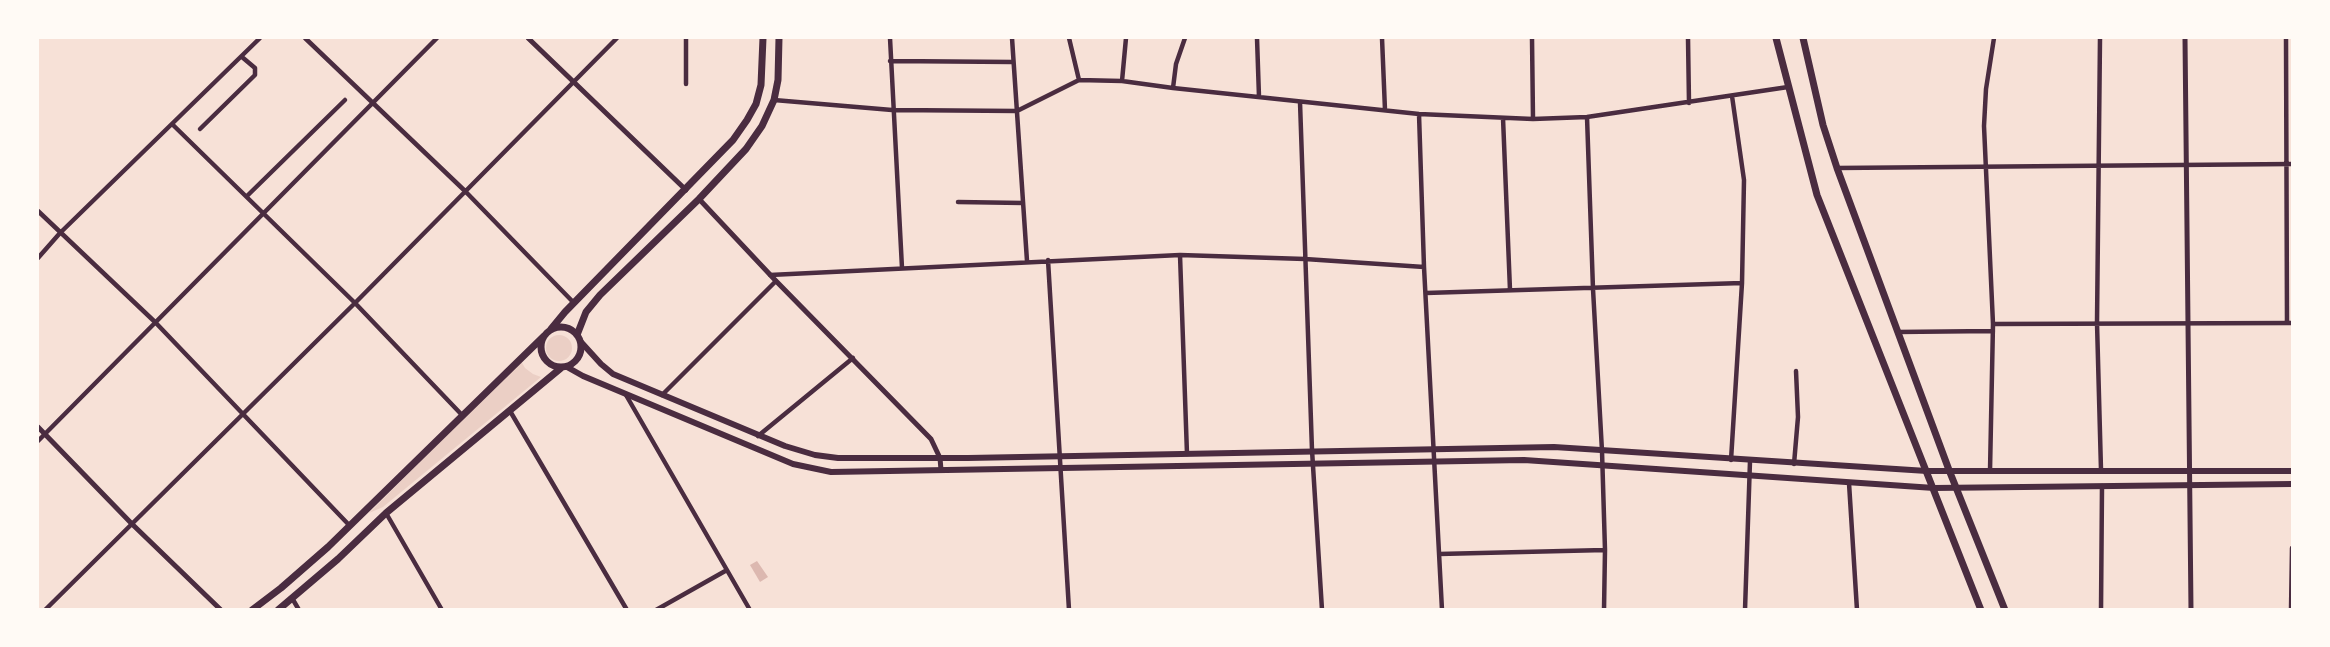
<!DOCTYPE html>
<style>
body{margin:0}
#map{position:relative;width:2330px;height:647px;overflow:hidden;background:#f7e1d7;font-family:"Sofia Sans Condensed",sans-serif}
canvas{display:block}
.frame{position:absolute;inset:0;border:39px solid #fffaf5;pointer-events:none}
</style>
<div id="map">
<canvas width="2330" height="647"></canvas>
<div class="frame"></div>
</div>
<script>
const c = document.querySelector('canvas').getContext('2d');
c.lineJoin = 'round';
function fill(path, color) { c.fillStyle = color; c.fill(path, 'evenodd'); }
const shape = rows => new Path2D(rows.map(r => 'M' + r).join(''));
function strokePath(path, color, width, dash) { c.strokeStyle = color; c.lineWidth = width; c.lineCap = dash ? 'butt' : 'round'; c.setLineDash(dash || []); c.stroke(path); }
fill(shape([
 '546 348a13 13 0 1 1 26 0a13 13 0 1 1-26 0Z',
 [521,361,525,368,533,374,541,377,383,507,369,513]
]), '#ebcfc5');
fill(shape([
 [757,561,768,577,760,582,750,565]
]), '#dcb8b0');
strokePath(shape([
 [305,38,465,191,574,303],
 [686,38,686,84],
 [890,38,902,268],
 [1012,38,1027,261],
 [1069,38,1079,80],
 [1257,38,1259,97],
 [1382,38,1385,110],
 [1532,38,1533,119],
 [1688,38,1689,103],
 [2100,38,2097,323,2101,470],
 [2286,38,2287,322],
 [890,61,1012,62],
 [1122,81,1126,38],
 [1173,88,1176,64,1185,38],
 [774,100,892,110,1017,111,1079,80,1122,81,1173,88,1419,114,1533,119,1587,117,1788,87],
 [1300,102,1312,450,1322,610],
 [1419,114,1424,267,1442,610],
 [1587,117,1593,289,1602,451,1605,550,1604,610],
 [1503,118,1510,290],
 [172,124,355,303,462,415],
 [200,129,255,75,255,68,242,57],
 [1837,168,2292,164],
 [247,196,345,100],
 [958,202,1023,203],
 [38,211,155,322,350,526],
 [1180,255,1187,454],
 [38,258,60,233,260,38],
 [1048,260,1069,610],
 [770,275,1180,255,1305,259,1424,267],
 [1426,293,1742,283],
 [1993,324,2292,323],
 [1897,332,1993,331],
 [626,395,750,610],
 [662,395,776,281],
 [510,411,627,610],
 [758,436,853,358],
 [38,441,437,38],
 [1731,460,1742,283,1744,180,1732,96],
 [1794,464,1798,417,1796,371],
 [1990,471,1993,324,1984,126,1986,89,1994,38],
 [1849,483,1857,610],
 [386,513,442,610],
 [1439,554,1605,550],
 [292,598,299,610],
 [45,610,355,303,617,38],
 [656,610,727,570],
 [1745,610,1750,461],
 [2101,610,2102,486],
 [2291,610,2292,548]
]), '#4a2c40', 4.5);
strokePath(shape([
 [528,38,686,190],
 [2185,38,2191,610],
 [699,199,776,281,931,439,940,458,941,470],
 [38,427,132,524,221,610]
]), '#4a2c40', 5);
strokePath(shape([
 [581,342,601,364,613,374,785,446,815,455,838,458,968,458,1554,447,1927,471,2292,471],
 [567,367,583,376,793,464,831,472,1524,460,1934,488,2292,484]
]), '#4a2c40', 6);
strokePath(shape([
 [1776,38,1817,195,1981,610],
 [1803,38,1823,125,1837,168,1949,470,2005,610],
 '541 347a20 20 0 1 1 40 0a20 20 0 1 1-40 0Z',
 [551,329,565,312,733,140,747,120,756,104,761,85,763,38],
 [577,335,586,312,600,295,699,199,746,149,762,126,774,100,778,80,779,38],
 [252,610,281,588,328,547,544,336],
 [278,610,338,559,386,513,561,368]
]), '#4a2c40', 7);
</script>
